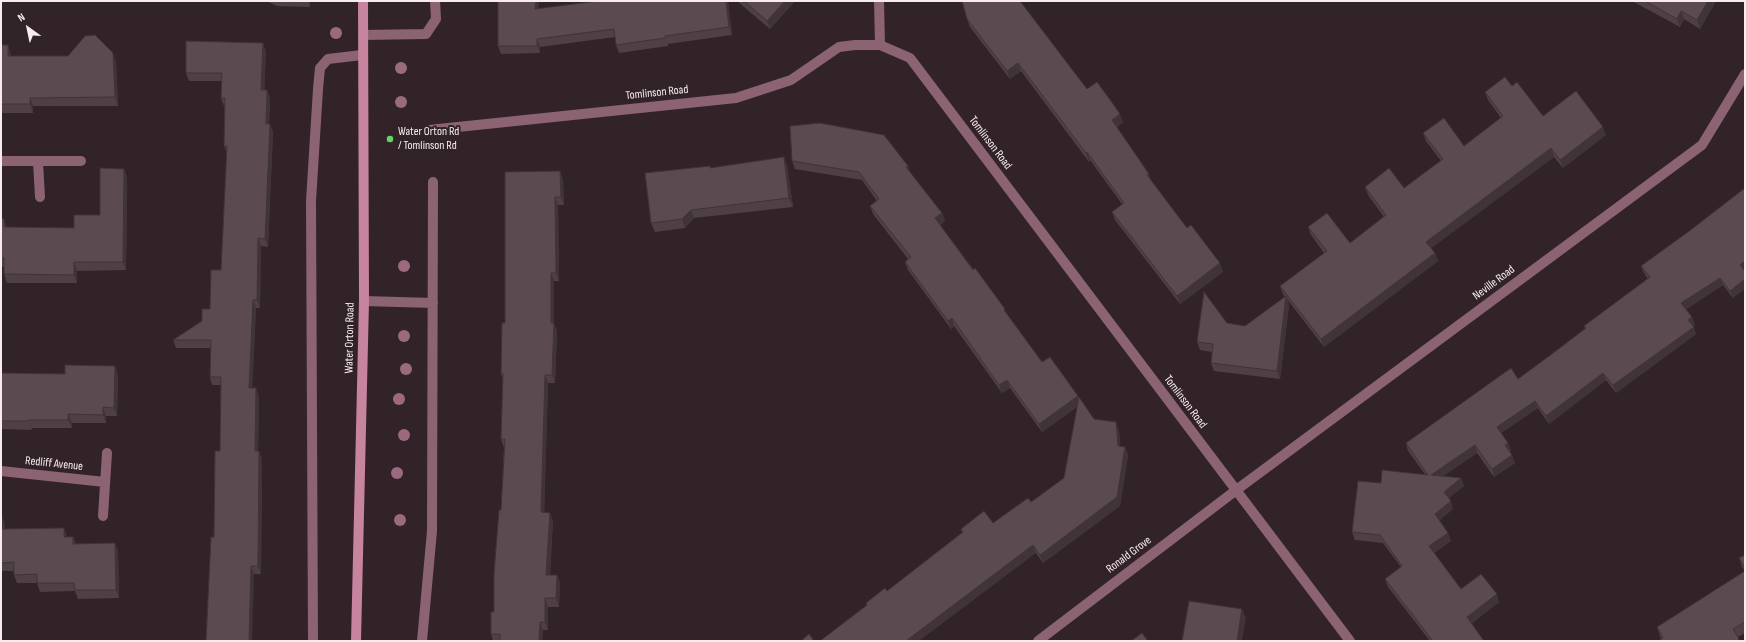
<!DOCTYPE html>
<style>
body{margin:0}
#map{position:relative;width:1746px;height:642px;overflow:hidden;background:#322329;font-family:"Sofia Sans Condensed",sans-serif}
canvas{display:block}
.frame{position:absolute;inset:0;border:2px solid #f7edf0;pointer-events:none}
.north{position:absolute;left:8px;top:8px;width:40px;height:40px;-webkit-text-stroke:3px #322329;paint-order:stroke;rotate:327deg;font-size:11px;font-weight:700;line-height:16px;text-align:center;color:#f7edf0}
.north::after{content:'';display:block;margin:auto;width:14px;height:18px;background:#f7edf0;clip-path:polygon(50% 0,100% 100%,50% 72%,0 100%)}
</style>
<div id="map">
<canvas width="1746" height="642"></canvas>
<div class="frame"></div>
<div class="north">N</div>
</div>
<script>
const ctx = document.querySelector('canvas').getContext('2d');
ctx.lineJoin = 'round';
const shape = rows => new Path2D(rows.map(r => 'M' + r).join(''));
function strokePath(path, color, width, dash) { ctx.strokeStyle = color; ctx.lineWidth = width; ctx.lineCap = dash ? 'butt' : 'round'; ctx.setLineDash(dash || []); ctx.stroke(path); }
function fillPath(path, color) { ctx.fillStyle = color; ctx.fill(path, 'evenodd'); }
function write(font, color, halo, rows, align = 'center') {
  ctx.font = font + ' "Sofia Sans Condensed",sans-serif'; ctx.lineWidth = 4; ctx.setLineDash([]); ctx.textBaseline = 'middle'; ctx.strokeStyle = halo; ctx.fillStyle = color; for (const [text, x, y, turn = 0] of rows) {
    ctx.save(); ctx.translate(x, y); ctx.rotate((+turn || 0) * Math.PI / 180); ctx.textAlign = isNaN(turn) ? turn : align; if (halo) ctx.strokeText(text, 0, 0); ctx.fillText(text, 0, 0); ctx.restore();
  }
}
strokePath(shape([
 [879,1,880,45],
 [363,35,426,34,436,19,435,1],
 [429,130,736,98,791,80,839,47,855,45,880,45,910,58,1350,641],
 [1,161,81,161],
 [38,162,40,197],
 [364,301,433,303],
 [1,471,105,482],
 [103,516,107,453],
 [313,641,311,201,318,89,320,68,328,59,362,55],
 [422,641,432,531,433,182],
 [1038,641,1235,491,1702,145,1745,74]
]), '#8c6373', 10);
strokePath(shape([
 [356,641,364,301,363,1]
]), '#c6849e', 10);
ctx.fillStyle = '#9c6a7e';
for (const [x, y] of [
 [336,33],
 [401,68],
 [401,102],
 [404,266],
 [404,336],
 [406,369],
 [399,399],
 [404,435],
 [397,473],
 [400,520]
]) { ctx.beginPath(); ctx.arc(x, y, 6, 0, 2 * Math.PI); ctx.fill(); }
fillPath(shape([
 [266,1,310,1,310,7,277,6],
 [728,1,732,35,668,44,668,46,619,53,616,45,615,37,540,47,540,53,501,54,498,46,539,9],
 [737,1,795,1,770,29],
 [1632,1,1716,1,1700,29,1684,19,1680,27],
 [967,19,1087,89,1123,122,1117,127,1152,182,1187,228,1223,272,1180,304,1115,220,1112,212,1122,204,1090,160,1089,162,1021,71,1010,79,970,27],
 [1,45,8,45,11,56,116,62,118,106,33,106,33,113,1,113],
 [266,51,264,90,267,90,270,98,269,124,270,124,273,132,268,247,261,246,260,308,256,308,252,388,259,396,258,451,262,459,261,574,254,574,214,537,220,451,221,385,212,385,210,377,211,348,176,348,173,340,202,321,210,309,221,270,227,153,224,146,225,106,224,106,221,98,222,81,189,81,186,73],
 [1512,86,1543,116,1606,135,1563,168,1554,157,1431,248,1438,261,1324,347,1287,299,1289,305,1280,379,1214,371,1211,363,1212,352,1200,350,1197,342,1227,323,1245,326,1285,297,1283,294,1280,286,1324,253,1311,235,1308,227,1350,243,1384,217,1368,195,1365,187,1404,188,1441,161,1426,141,1423,133,1464,146,1501,118,1488,100,1485,92],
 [792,161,908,166,910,173,942,213,945,221,940,225,1007,314,1042,362,1078,396,1079,398,1094,419,1119,431,1120,446,1125,447,1128,455,1120,506,1043,563,1036,553,866,605,866,603,887,591,962,533,961,529,993,523,1031,502,1064,478,1077,407,1042,432,1010,388,1002,393,954,326,951,329,908,270,905,262,908,259,873,214,870,206,877,201,862,180,795,169],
 [787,165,793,207,694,218,685,228,655,232,651,223,710,166,711,168],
 [124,169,127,177,126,270,77,271,77,283,7,283,4,274,4,267,1,267,1,219,7,227,74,228,100,215],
 [560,171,563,180,564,205,558,205,559,281,554,281,554,324,557,331,555,383,548,383,544,513,553,521,550,575,557,575,560,583,559,607,548,607,548,630,543,630,542,641,493,641,491,634,494,612,501,510,504,448,501,439,503,378,501,374,505,323],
 [1745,188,1733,298,1723,285,1686,309,1695,325,1693,326,1696,334,1616,393,1606,380,1549,424,1538,408,1501,433,1508,443,1511,451,1509,451,1515,463,1494,477,1477,453,1443,476,1461,478,1464,486,1448,498,1453,509,1439,520,1448,533,1451,541,1434,553,1461,589,1499,602,1471,624,1484,641,1430,641,1388,587,1385,579,1401,567,1383,543,1355,540,1352,532,1381,483,1425,474,1408,451,1406,443,1518,379,1585,329,1584,326,1648,279,1644,273,1641,266,1688,232],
 [1,373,118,375,117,416,106,416,106,423,72,423,72,428,32,428,31,430,1,429],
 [1,517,2,517,5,526,5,529,67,537,73,537,76,544,115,543,118,552,119,598,78,599,75,591,40,592,37,583,17,583,14,575,14,571,1,571],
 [1745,555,1745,571,1742,567,1739,558],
 [1745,571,1745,633,1738,637,1661,639,1657,627]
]), '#4e4045');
fillPath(shape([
 [308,1,310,1,310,7],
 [536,1,539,1,538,17,535,9],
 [726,1,728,1,732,35,729,27],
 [785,1,795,1,770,29,767,21],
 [1708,1,1716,1,1700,29,1697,20],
 [1681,11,1684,19,1680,27,1677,19],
 [537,39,540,47,540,53,537,46],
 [263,43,266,51,264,98,261,90],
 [8,45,11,54,11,64,8,56],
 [113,53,116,62,118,106,115,97],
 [1018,63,1021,71,1010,79,1007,71],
 [267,90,270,98,269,132,266,124],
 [30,98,33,106,33,113,30,104],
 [1120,114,1123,122,1115,128,1112,120],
 [270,124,273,132,268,247,265,239],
 [1603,127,1606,135,1563,168,1560,160],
 [1551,148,1554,157,1429,250,1426,242],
 [1087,152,1090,160,1089,162,1086,153],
 [784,157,787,165,793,207,789,198],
 [908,166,911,174,906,167],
 [124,169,127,177,126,270,123,262],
 [560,171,563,180,564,205,561,197],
 [1149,174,1152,182,1147,175],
 [555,197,558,205,559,281,556,273],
 [691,210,694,218,685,228,682,219],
 [942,213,945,221,938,226,935,218],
 [4,219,7,228,4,227],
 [258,238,261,246,260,308,257,300],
 [1435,253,1438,261,1324,347,1321,339],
 [1745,261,1745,271,1740,265],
 [74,262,77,271,77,283,74,275],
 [1220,263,1223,272,1180,304,1177,296],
 [551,273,554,281,554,324,557,331,555,383,552,375,551,323],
 [1720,278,1723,285,1684,311,1681,303],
 [1745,279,1745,289,1733,298,1730,291],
 [1286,296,1289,305,1280,379,1277,371],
 [253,300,256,308,252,396,249,388],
 [1692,317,1695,325,1691,328,1688,320],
 [952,318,954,326,951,329,948,321],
 [1694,327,1696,334,1616,393,1613,385],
 [115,366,118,375,117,416,114,408],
 [1603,373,1606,380,1549,424,1546,416],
 [545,375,548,383,544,521,541,512],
 [1007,380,1010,388,1002,393,999,385],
 [256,388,259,396,258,459,255,451],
 [1078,396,1081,404,1042,432,1039,424],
 [1535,401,1538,408,1499,434,1497,427],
 [103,407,106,416,106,423,103,415],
 [68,414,72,423,72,428,68,420],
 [1116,422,1119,431,1121,454,1118,446],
 [1508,443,1511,451,1507,453,1505,445],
 [1475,445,1477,453,1434,483,1431,475],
 [1125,447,1128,455,1120,506,1043,563,1040,555],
 [259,451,262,459,261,574,258,566],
 [1512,455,1515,463,1494,477,1492,469],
 [1461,478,1464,486,1447,500,1444,492],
 [1451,501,1453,509,1438,522,1435,514],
 [550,513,553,521,549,583,546,575],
 [2,517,5,526,5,538,2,529],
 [64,528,67,536,64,537],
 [1448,533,1451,541,1432,554,1429,546],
 [73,537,76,545,73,544],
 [115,543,118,552,119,598,116,590],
 [1033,545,1036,553,919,641,906,641],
 [251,566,254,574,252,641,249,641],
 [557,575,560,583,559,607,556,598],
 [1497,594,1499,602,1469,625,1467,617],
 [545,598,548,607,548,630,545,622],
 [1242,609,1246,618,1242,641,1237,641],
 [540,622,543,630,542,641,539,641]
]), '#403438');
const building = shape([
 [498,1,536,1,535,9,598,1,726,1,729,27,665,36,665,38,616,45,614,29,537,39,537,46,498,46,498,1],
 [744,1,785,1,767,21,744,1],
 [962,1,1020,1,1087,89,1097,82,1111,101,1120,114,1112,120,1149,174,1147,175,1187,228,1191,225,1220,263,1177,296,1112,212,1124,203,1087,152,1086,153,1018,63,1007,71,967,19,962,1],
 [1645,1,1708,1,1697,20,1681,11,1677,19,1645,1],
 [95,35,113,53,115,97,30,98,30,104,1,104,1,45,8,45,8,56,68,56,85,36,95,35],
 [186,41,263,43,261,90,267,90,266,124,270,124,265,239,258,238,257,300,253,300,249,388,256,388,255,451,259,451,258,566,251,566,249,641,206,641,211,537,214,537,215,451,220,451,221,377,210,377,211,340,173,340,202,321,202,309,210,309,211,270,221,270,227,146,224,146,225,98,221,98,222,73,186,73,186,41],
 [1505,77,1512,86,1517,82,1543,116,1576,91,1603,127,1560,160,1551,148,1426,242,1435,253,1321,339,1280,286,1327,251,1308,227,1327,213,1350,243,1386,215,1365,187,1389,168,1404,188,1443,159,1423,133,1444,118,1464,146,1503,116,1485,92,1505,77],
 [820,123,884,135,908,166,906,167,942,213,935,218,973,270,975,268,1005,309,1004,310,1042,362,1050,357,1078,396,1039,424,1007,380,999,385,952,318,948,321,905,262,911,257,870,206,879,199,859,172,792,161,790,126,820,123],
 [784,157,789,198,691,210,682,219,651,223,645,173,710,166,710,168,784,157],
 [100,168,124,169,123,262,74,262,74,275,4,274,4,258,1,258,1,219,4,219,4,227,74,228,74,215,100,215,100,168],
 [560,171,561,197,555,197,556,273,551,273,551,323,554,323,552,375,545,375,541,512,550,513,546,575,557,575,556,598,545,598,545,622,540,622,539,641,500,641,500,634,491,634,491,612,494,612,494,574,499,510,501,510,505,439,501,439,503,374,501,374,502,323,505,323,505,172,560,171],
 [1745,188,1745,261,1740,265,1745,271,1745,279,1730,291,1720,278,1681,303,1692,317,1688,320,1694,327,1613,385,1603,373,1546,416,1535,401,1497,427,1508,443,1505,445,1512,455,1492,469,1475,445,1431,475,1461,478,1444,492,1451,501,1435,514,1448,533,1429,546,1461,589,1481,574,1497,594,1467,617,1484,641,1433,641,1385,579,1402,566,1380,535,1352,532,1358,481,1381,483,1382,470,1428,475,1406,443,1511,368,1518,379,1556,351,1586,328,1584,326,1650,277,1641,266,1688,232,1745,188],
 [1204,292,1227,323,1245,326,1286,296,1277,371,1211,363,1213,344,1197,342,1204,292],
 [65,365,115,366,114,408,103,407,103,415,68,414,68,420,28,420,28,421,1,421,1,373,65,374,65,365],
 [1079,397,1094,419,1116,422,1118,446,1125,447,1117,497,1040,555,1033,545,906,641,820,641,867,605,866,603,885,588,887,591,963,532,961,529,984,511,993,523,1028,498,1031,502,1064,478,1079,397],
 [1,517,2,517,2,529,64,528,64,537,73,537,73,544,115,543,116,590,75,590,74,583,37,583,37,574,14,575,14,562,1,563,1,517],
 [1745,555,1745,568,1739,558,1745,555],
 [1745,571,1745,622,1733,629,1739,639,1737,641,1658,641,1663,638,1657,627,1745,571],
 [1189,601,1242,609,1237,641,1182,641,1189,601],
 [1142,633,1148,641,1131,641,1142,633],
 [809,634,814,641,801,641,809,634]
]);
fillPath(building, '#5b4a50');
strokePath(building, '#403438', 1);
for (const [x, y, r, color] of [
 [390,139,4,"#65d467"]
]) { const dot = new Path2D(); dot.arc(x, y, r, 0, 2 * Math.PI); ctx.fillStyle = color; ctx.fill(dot); strokePath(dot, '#322329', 1.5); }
write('12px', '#f7edf0', '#322329', [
 ["Tomlinson Road",657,93,-6],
 ["Tomlinson Road",990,143,53],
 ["Neville Road",1494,283,-37],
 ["Water Orton Road",350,338,-89],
 ["Tomlinson Road",1185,402,53],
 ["Redliff Avenue",54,464,6],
 ["Ronald Grove",1129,555,-37]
]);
write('12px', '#f7edf0', '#322329', [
 ["Water Orton Rd",398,132],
 ["/ Tomlinson Rd",398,146]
], 'left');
</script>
